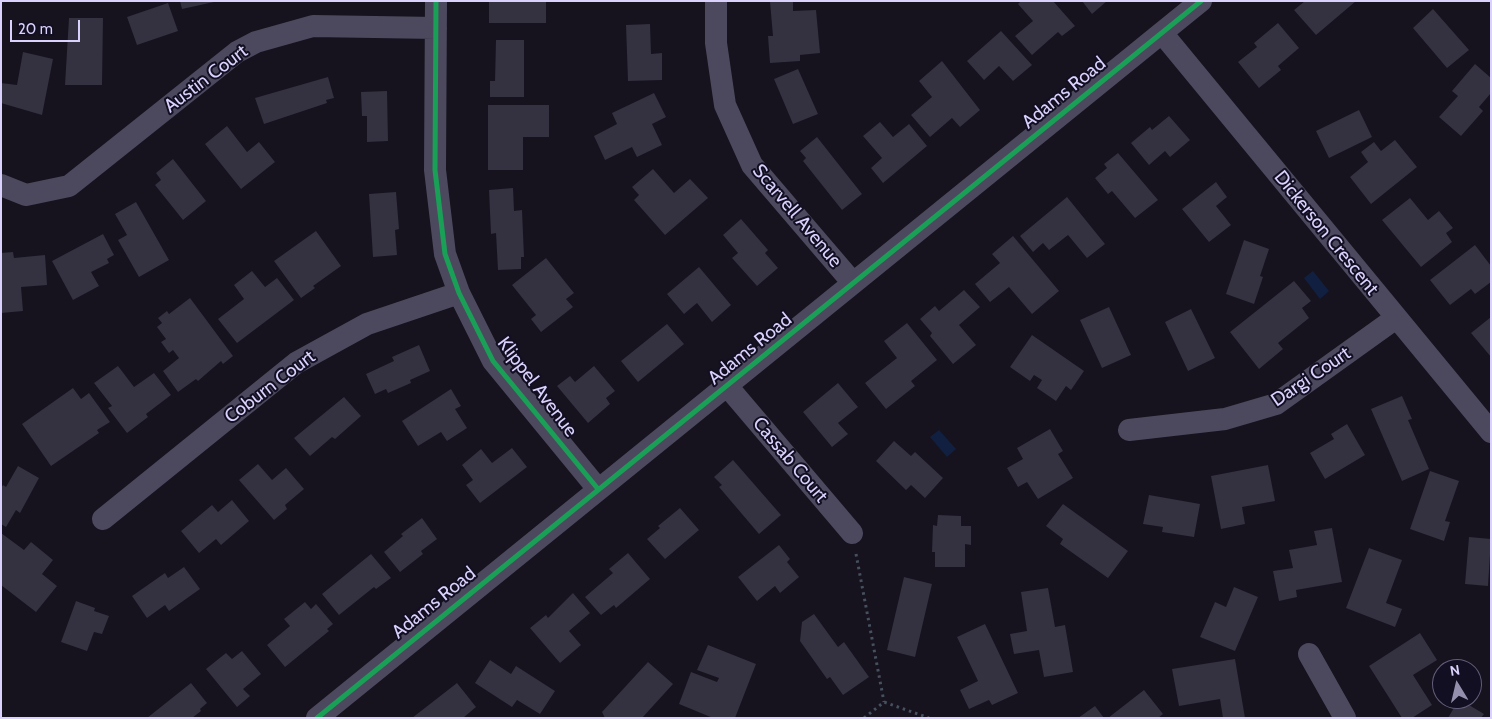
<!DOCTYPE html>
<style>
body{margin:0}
#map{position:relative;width:1492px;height:719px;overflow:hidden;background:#16131e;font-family:Cabin,sans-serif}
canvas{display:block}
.frame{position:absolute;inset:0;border:2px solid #dad2fc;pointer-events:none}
.north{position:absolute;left:1432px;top:659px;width:50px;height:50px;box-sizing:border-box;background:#130f22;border:1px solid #635d79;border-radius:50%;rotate:351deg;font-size:14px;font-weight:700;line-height:20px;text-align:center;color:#dad2fc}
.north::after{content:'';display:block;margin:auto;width:18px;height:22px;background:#958fae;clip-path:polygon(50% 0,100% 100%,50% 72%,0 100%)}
.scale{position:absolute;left:10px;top:20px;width:70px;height:22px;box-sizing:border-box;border:2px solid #dad2fc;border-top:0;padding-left:6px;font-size:15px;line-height:18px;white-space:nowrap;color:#dad2fc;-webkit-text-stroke:4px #130f22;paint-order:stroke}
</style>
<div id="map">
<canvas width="1492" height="719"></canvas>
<div class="frame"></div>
<div class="north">N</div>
<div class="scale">20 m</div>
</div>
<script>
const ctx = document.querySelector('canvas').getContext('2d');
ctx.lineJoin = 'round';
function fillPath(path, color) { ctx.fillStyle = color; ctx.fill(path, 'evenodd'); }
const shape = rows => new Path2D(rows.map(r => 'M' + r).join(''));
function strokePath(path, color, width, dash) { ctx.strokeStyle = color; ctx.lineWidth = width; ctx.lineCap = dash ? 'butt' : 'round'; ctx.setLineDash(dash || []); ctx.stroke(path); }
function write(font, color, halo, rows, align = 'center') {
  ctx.font = font + ' Cabin,sans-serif'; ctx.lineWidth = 4; ctx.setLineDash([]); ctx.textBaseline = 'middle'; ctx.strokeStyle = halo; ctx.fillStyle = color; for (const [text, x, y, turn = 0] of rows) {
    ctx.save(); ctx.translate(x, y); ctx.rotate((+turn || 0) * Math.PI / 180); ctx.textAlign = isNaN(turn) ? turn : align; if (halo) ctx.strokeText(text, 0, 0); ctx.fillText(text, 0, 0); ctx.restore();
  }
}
fillPath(shape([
 [1313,271,1329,291,1320,299,1304,278],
 [939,430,956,449,947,457,930,437]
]), '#112041');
fillPath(shape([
 [180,1,213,1,214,2,182,9],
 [489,1,546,1,546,23,489,23],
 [793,1,793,11,816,10,820,53,800,55,800,61,770,63,768,36,773,36,770,2],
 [1021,1,1053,1,1075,26,1062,36,1058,32,1032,55,1015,36,1033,21,1018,4],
 [1082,1,1107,1,1092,14],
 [1305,1,1356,1,1316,35,1294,10],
 [168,3,178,31,137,45,127,17],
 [1433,9,1469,50,1447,68,1413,28],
 [69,18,103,18,102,85,65,85],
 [1278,23,1299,48,1278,66,1281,70,1259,88,1238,62,1257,47,1254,43],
 [650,24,651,54,662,53,662,80,628,81,626,25],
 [1001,31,1032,65,1013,81,999,66,984,80,967,61],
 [496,40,524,40,524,97,490,97,490,81,495,81],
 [23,52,53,59,42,115,1,103,1,83,17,85],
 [942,61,980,110,960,127,952,118,930,137,911,115,932,97,919,81],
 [1475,64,1491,78,1491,93,1479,107,1483,111,1461,136,1439,117,1458,96,1452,91],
 [798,69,818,114,793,124,774,79],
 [328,77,334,98,326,100,327,103,264,124,255,98],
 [387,91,388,141,367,142,367,116,362,116,361,92],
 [654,93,666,117,652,124,662,145,637,157,632,147,605,160,594,136,617,124,612,113],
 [488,105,549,105,549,137,523,137,523,170,488,170],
 [1359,110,1372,137,1329,158,1316,131],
 [1169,116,1190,140,1170,157,1165,151,1149,165,1131,143,1150,127,1152,130],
 [880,122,893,137,909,124,927,146,883,183,871,168,882,158,863,136],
 [227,126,247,152,259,142,275,162,241,189,205,144],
 [817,137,862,194,842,210,803,161,806,158,800,151],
 [1395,140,1417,167,1371,204,1350,177,1368,162,1361,152,1374,142,1381,151],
 [1118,153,1158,200,1135,218,1112,191,1108,194,1095,178,1107,168,1104,164],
 [173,159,206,201,183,220,155,185,161,180,156,173],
 [653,169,674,193,690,179,708,198,665,235,634,200,639,195,632,187],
 [1216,182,1227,197,1216,206,1231,225,1209,242,1182,209],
 [513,188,514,211,522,210,524,257,521,257,521,269,498,270,496,233,491,234,489,190],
 [396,192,399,229,395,230,397,255,373,257,369,194],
 [1067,197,1105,244,1087,258,1068,235,1049,250,1043,243,1033,252,1020,236],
 [1410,198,1428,220,1439,211,1453,228,1446,233,1452,242,1421,267,1382,220],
 [136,202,169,260,139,277,118,240,127,235,115,214],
 [741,219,768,250,765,253,778,268,757,286,732,258,738,253,723,235],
 [316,231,341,266,313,286,315,288,301,298,274,261],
 [103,234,114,255,107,259,109,263,91,272,99,286,73,300,52,261],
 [1013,236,1059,291,1032,314,1009,287,990,302,975,284,1000,263,992,254],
 [1244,240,1269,249,1260,276,1263,277,1254,304,1226,294],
 [1475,245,1491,266,1491,282,1475,294,1471,289,1450,305,1430,280],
 [13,252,14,258,45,255,47,285,21,287,23,311,1,313,1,253],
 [546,258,574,293,566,299,573,307,541,332,531,319,536,315,512,285],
 [699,267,731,305,712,322,697,303,684,314,667,294],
 [252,271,265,287,277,278,294,300,237,343,218,319,244,299,234,285],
 [1294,281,1311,301,1302,308,1309,318,1278,343,1283,349,1259,369,1230,332],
 [964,290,980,307,959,325,976,345,953,364,930,336,932,333,920,319,935,306,939,311],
 [190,298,233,356,223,364,221,361,198,381,196,379,178,392,163,371,179,358,173,350,169,353,161,342,166,339,157,327,162,323,158,318,167,311,169,314],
 [1109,307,1131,355,1102,368,1080,320],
 [1191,309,1215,358,1188,371,1165,322],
 [1491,317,1491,357,1471,333],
 [907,323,937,360,911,381,915,386,886,409,865,383,897,358,884,341],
 [667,324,684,344,638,382,621,361],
 [1032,335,1084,371,1071,390,1066,386,1056,401,1037,388,1042,380,1034,375,1030,381,1010,367],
 [419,345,430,371,410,380,411,383,388,393,386,389,375,394,366,374,394,361,392,357],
 [118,366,134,387,154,373,171,395,146,414,148,417,127,433,108,408,112,406,94,383],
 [594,366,615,391,606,398,610,404,588,423,557,386,570,376,575,382],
 [838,383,858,407,838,423,848,434,832,447,803,412],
 [73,388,81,399,89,393,110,422,97,430,99,433,51,466,22,424],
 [451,389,461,406,455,409,467,428,447,441,441,432,418,446,402,421],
 [1402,396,1412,419,1408,420,1429,469,1402,481,1371,409],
 [344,397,361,416,335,439,332,437,310,456,294,438],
 [1347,424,1365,455,1325,479,1310,453,1334,439,1331,434],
 [1050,429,1063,451,1058,454,1073,478,1038,499,1027,482,1018,487,1007,468,1023,459,1017,448],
 [894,441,911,456,915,452,943,478,925,498,911,485,906,490,876,461],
 [512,448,527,467,480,503,466,485,473,480,462,465,481,449,492,463],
 [733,460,781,515,759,534,719,487,722,485,714,477],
 [258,464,272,480,286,468,304,489,285,505,287,509,274,520,239,480],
 [1268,465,1275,501,1242,507,1245,524,1221,529,1211,476],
 [18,466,39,478,20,513,16,510,6,527,1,524,1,488,3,485,6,487],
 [1430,471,1459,481,1445,521,1450,522,1444,541,1410,529],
 [1149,495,1200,504,1194,537,1162,532,1163,527,1143,524],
 [232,500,249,521,221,545,216,539,199,553,181,531,212,505,218,512],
 [1063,504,1128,551,1108,578,1060,544,1063,539,1046,526],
 [680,508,699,530,665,559,647,539,660,528,658,526],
 [938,515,961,516,961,526,971,526,971,545,965,544,965,567,935,567,935,552,932,552,933,525,937,526],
 [422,518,437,539,421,551,423,554,400,572,384,552,403,536,401,534],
 [1332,528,1342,582,1296,590,1297,597,1279,601,1273,571,1293,568,1289,550,1317,545,1314,531],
 [1,533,24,550,31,542,53,560,42,574,57,586,36,612,1,585],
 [1469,537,1491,539,1488,586,1465,584],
 [779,545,790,559,787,562,799,577,780,593,775,586,757,601,738,577],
 [1369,548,1402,560,1386,603,1402,609,1395,627,1346,608],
 [628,553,650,579,616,608,614,605,601,615,585,597,613,573,609,569],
 [371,554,391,578,376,589,374,587,339,615,322,594],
 [184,567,200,589,169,611,165,605,147,618,132,596,165,573,168,578],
 [904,577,932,584,915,657,887,650],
 [1234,587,1258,597,1235,651,1200,637,1215,602,1226,607],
 [1048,588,1055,627,1065,625,1073,672,1044,677,1039,650,1014,654,1010,634,1027,631,1021,592],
 [573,593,590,613,569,631,581,645,560,663,530,628,546,615,548,618],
 [76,601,95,608,94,611,109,616,102,634,94,632,87,651,61,642],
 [305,602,311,609,316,604,333,624,327,629,329,631,285,667,267,645,290,626,284,619],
 [814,614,838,647,844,642,869,677,843,695,830,677,827,679,800,641,802,622],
 [985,624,1018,693,992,705,989,700,969,709,960,690,978,681,957,637],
 [1420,633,1437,660,1413,675,1432,705,1412,718,1402,718,1369,666],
 [708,645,756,664,735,718,713,718,679,704,691,672,717,682,719,678,697,670],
 [242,651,261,674,243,689,250,696,237,707,206,669,226,653,232,659],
 [1235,659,1245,718,1223,718,1220,699,1179,706,1172,669],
 [490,660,511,674,516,666,555,691,540,714,517,700,512,707,475,683],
 [648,662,673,684,642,718,605,718,602,712],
 [191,683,207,703,200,709,201,711,192,718,147,718],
 [457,683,476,707,463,718,412,718],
 [1144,690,1163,714,1158,718,1108,718],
 [1459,699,1484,714,1481,718,1448,718],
 [1095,706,1104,718,1078,718]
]), '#343140');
strokePath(shape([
 [856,554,884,702],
 [864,718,884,702,929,718]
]), '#46505e', 3, [2.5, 4]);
strokePath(shape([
 [436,1,435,170,445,254,459,293,493,361,598,489],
 [716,1,716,43,725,105,752,165,853,283],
 [1162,33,1491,432],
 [1,185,26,195,69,186,237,52,256,42,313,26,436,28],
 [728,387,852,533],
 [1129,430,1225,419,1276,404,1396,318],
 [103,519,296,363,367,324,459,293],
 [1309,654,1345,718],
 [317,718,1201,1]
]), '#4c495e', 22);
strokePath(shape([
 [436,1,435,170,445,254,459,293,493,361,598,489],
 [317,718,1201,1]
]), '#1a9f57', 5);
write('19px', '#dad2fc', '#130f22', [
 ["Austin Court",206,79,-37],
 ["Adams Road",1064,93,-39],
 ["Scarvell Avenue",797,216,50],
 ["Dickerson Crescent",1326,233,51],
 ["Adams Road",750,349,-39],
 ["Dargi Court",1311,377,-34],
 ["Coburn Court",270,387,-37],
 ["Klippel Avenue",537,387,53],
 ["Cassab Court",790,460,50],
 ["Adams Road",434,603,-39]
]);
</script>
